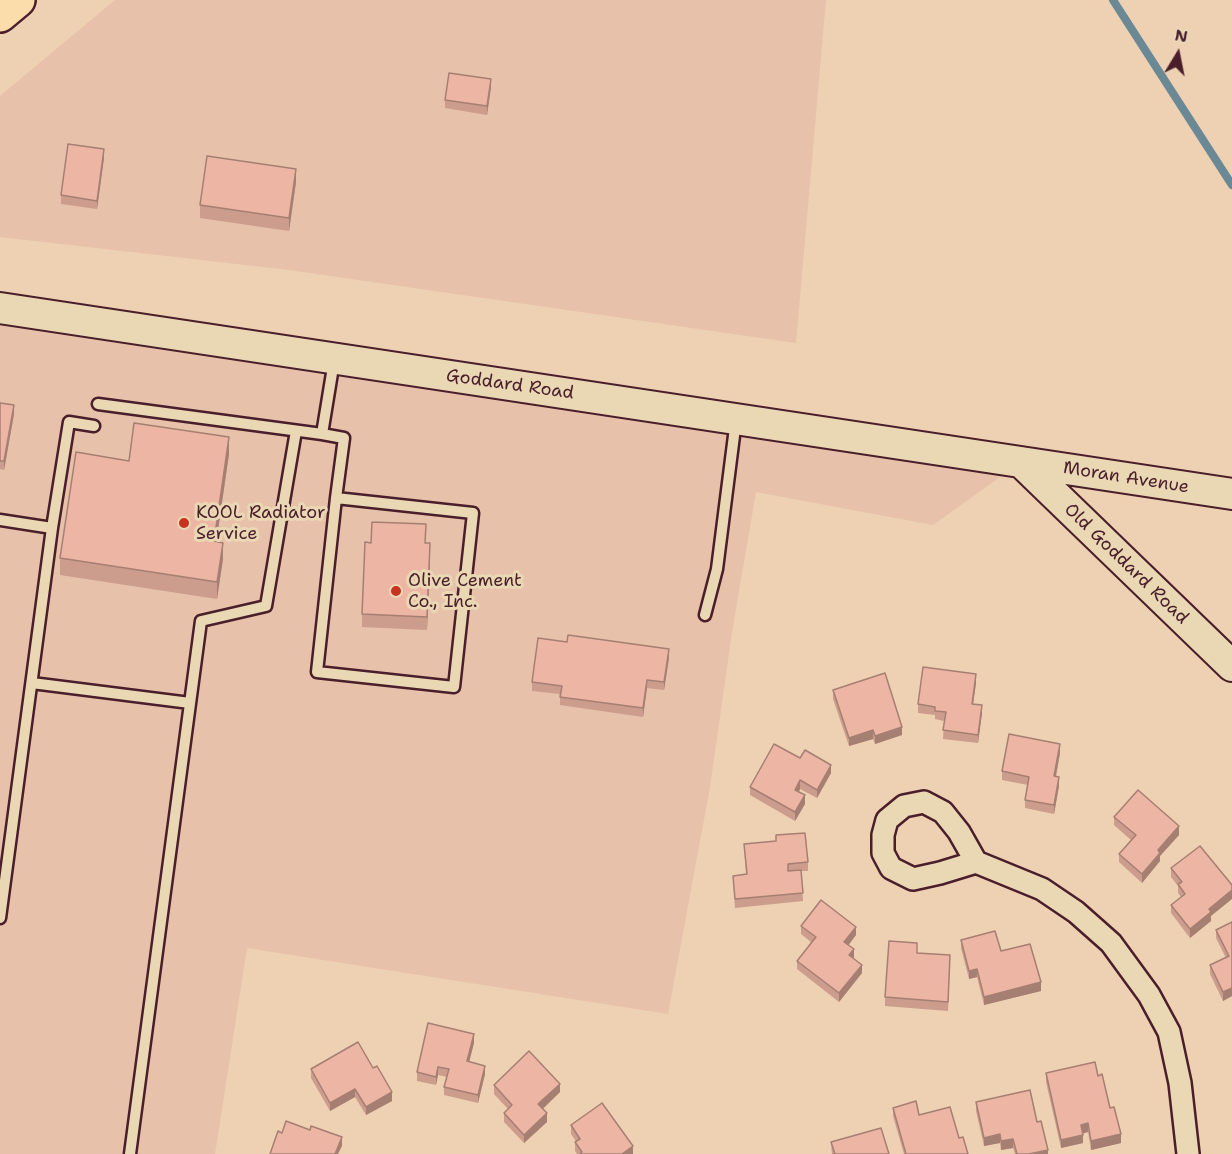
<!DOCTYPE html>
<style>
body{margin:0}
#map{position:relative;width:1232px;height:1154px;overflow:hidden;background:#eed0b2;font-family:"Shantell Sans",sans-serif}
canvas{display:block}
.north{position:absolute;left:1148px;top:24px;width:60px;height:60px;-webkit-text-stroke:4px #ead8b5;paint-order:stroke;rotate:10deg;font-size:16px;font-weight:700;line-height:24px;text-align:center;color:#4a1f2b}
.north::after{content:'';display:block;margin:auto;width:21px;height:27px;background:#4a1f2b;clip-path:polygon(50% 0,100% 100%,50% 72%,0 100%)}
</style>
<div id="map">
<canvas width="1232" height="1154"></canvas>
<div class="north">N</div>
</div>
<script>
const ctx = document.querySelector('canvas').getContext('2d');
ctx.lineJoin = 'round';
function fillPath(path, color) { ctx.fillStyle = color; ctx.fill(path, 'evenodd'); }
const shape = rows => new Path2D(rows.map(r => 'M' + r).join(''));
function strokePath(path, color, width, dash) { ctx.strokeStyle = color; ctx.lineWidth = width; ctx.lineCap = dash ? 'butt' : 'round'; ctx.setLineDash(dash || []); ctx.stroke(path); }
function write(font, color, halo, rows, align = 'center') {
  ctx.font = font + ' "Shantell Sans",sans-serif'; ctx.lineWidth = 6; ctx.setLineDash([]); ctx.textBaseline = 'middle'; ctx.strokeStyle = halo; ctx.fillStyle = color; for (const [text, x, y, turn = 0] of rows) {
    ctx.save(); ctx.translate(x, y); ctx.rotate((+turn || 0) * Math.PI / 180); ctx.textAlign = isNaN(turn) ? turn : align; if (halo) ctx.strokeText(text, 0, 0); ctx.fillText(text, 0, 0); ctx.restore();
  }
}
fillPath(shape([
 [115,0,826,0,796,343,289,270,0,237,0,96],
 [0,306,1021,462,933,525,756,492,732,632,710,787,668,1014,247,948,215,1154,0,1154]
]), '#e7c1a9');
strokePath(shape([
 [1113,0,1232,185]
]), '#6a8995', 8);
const lane = shape([
 [98,404,322,434,334,361],
 [322,434,344,438,336,498,317,672,454,687,473,513,336,498],
 [0,520,52,528,69,422,94,426],
 [705,615,717,569,736,420],
 [32,683,190,703],
 [0,918,52,528],
 [130,1154,201,621,266,606,296,431]
]);
const street = shape([
 [976,862,959,832,943,812,924,802,904,806,887,820,883,835,883,853,891,868,913,879,940,873,976,862,1042,889,1076,912,1111,943,1149,995,1169,1032,1180,1083,1188,1154]
]);
const secondary = shape([
 [0,308,1232,494],
 [1021,462,1232,666]
]);
const highway = shape([
 [0,15,18,0]
]);
strokePath(lane, '#4a1f2b', 15);
strokePath(street, '#4a1f2b', 26);
strokePath(secondary, '#4a1f2b', 34);
strokePath(highway, '#4a1f2b', 38);
strokePath(lane, '#ead8b5', 10);
strokePath(street, '#ead8b5', 21);
strokePath(secondary, '#ead8b5', 30);
strokePath(highway, '#fbddab', 33);
fillPath(shape([
 [491,87,487,115,445,108,445,100],
 [104,158,97,209,61,204,61,195],
 [296,182,289,231,200,218,200,205],
 [0,403,14,414,4,470,0,469],
 [229,454,216,542,223,559,217,599,60,575,60,558,129,461],
 [371,543,425,543,430,556,427,630,362,627,362,614],
 [669,658,664,690,647,688,643,717,560,705,560,694,532,691,532,682],
 [976,683,973,704,982,713,978,743,943,739,944,721,935,719,935,715,918,713,918,704],
 [833,690,902,735,875,744,873,739,849,746,833,699],
 [1060,753,1056,777,1059,786,1054,814,1025,808,1025,800,1028,785,1002,780,1002,771],
 [800,758,831,773,817,798,800,789,799,792,805,804,795,821,750,795,750,787],
 [1114,817,1179,835,1160,856,1160,861,1142,883,1119,862,1119,854,1131,840,1114,825],
 [744,844,808,862,808,871,801,871,803,901,735,908,733,876,746,874],
 [1171,868,1211,916,1211,921,1190,938,1171,913,1171,905,1181,897,1178,893,1178,886,1171,877],
 [1232,922,1232,996,1223,1001,1210,974,1210,965,1226,958,1216,938,1216,930],
 [801,926,856,935,849,945,854,957,853,958,862,973,839,1002,797,969,797,961,811,942,801,934],
 [961,940,1001,951,1041,991,984,1005,977,977,969,979,961,948],
 [950,964,948,1011,885,1006,885,997],
 [474,1043,469,1062,485,1074,478,1103,444,1095,444,1087,447,1077,438,1075,436,1085,417,1081,417,1072],
 [311,1069,392,1101,366,1115,355,1097,330,1111,311,1078],
 [1046,1073,1098,1076,1121,1143,1091,1150,1088,1132,1083,1133,1083,1143,1061,1148,1046,1082],
 [494,1085,560,1092,543,1109,547,1122,524,1143,504,1122,504,1113,508,1109,494,1094],
 [976,1102,1037,1122,1048,1154,1015,1154,1013,1148,1001,1150,1000,1143,984,1146,976,1111],
 [893,1108,919,1115,959,1138,968,1154,904,1154,893,1116],
 [571,1125,633,1154,577,1154,575,1151,575,1142,576,1141,571,1134],
 [831,1142,889,1154,832,1154]
]), '#cc9c8d');
fillPath(shape([
 [491,79,491,87,487,115,487,106],
 [104,149,104,158,97,209,97,201],
 [296,169,296,182,289,231,289,218],
 [14,405,14,414,4,470,4,461],
 [229,437,229,454,214,558,214,541],
 [223,543,223,559,217,599,217,582],
 [430,543,430,556,427,630,427,617],
 [669,649,669,658,664,690,664,682],
 [976,674,976,683,972,712,972,704],
 [647,680,647,688,643,717,643,708],
 [982,705,982,713,978,743,978,735],
 [902,727,902,735,875,744,875,736],
 [873,730,873,739,849,746,849,738],
 [1060,744,1060,753,1054,785,1054,776],
 [831,765,831,773,817,798,817,790],
 [1059,777,1059,786,1054,814,1054,805],
 [800,780,800,789,795,798,795,790],
 [805,795,805,804,795,821,795,812],
 [1179,826,1179,835,1160,856,1160,861,1142,883,1142,874,1158,850],
 [1232,890,1232,899,1211,916,1211,921,1190,938,1190,929,1209,909],
 [856,927,856,935,844,950,844,942],
 [854,949,854,957,849,963,849,955],
 [862,965,862,973,839,1002,839,993],
 [977,969,977,977,969,979,969,971],
 [1041,982,1041,991,984,1005,984,997],
 [1232,988,1232,996,1223,1001,1223,992],
 [474,1034,474,1043,467,1070,467,1061],
 [485,1066,485,1074,478,1103,478,1095],
 [438,1067,438,1075,436,1085,436,1077],
 [560,1084,560,1092,538,1113,538,1104],
 [355,1089,355,1097,330,1111,330,1103],
 [392,1092,392,1101,366,1115,366,1107],
 [547,1113,547,1122,524,1143,524,1135],
 [1088,1123,1088,1132,1081,1134,1081,1125],
 [1000,1134,1000,1143,984,1146,984,1138],
 [1121,1134,1121,1143,1091,1150,1091,1141],
 [1083,1135,1083,1143,1061,1148,1061,1140],
 [342,1137,342,1146,338,1154,335,1154],
 [1013,1139,1013,1148,1001,1150,1001,1141],
 [633,1146,633,1154,622,1154],
 [1048,1150,1048,1154,1029,1154]
]), '#a67f73');
const building = shape([
 [449,73,491,79,487,106,445,100,449,73],
 [68,144,104,149,97,201,61,195,68,144],
 [207,156,296,169,289,218,200,205,207,156],
 [0,403,14,405,4,461,0,461,0,403],
 [134,423,229,437,214,541,223,543,217,582,60,558,76,452,129,461,134,423],
 [372,522,426,524,425,543,430,543,427,617,362,614,365,542,371,543,372,522],
 [568,635,669,649,664,682,647,680,643,708,560,697,562,686,532,682,538,638,567,642,568,635],
 [923,667,976,674,972,704,982,705,978,735,943,730,946,712,935,711,935,707,918,704,923,667],
 [885,673,902,727,875,736,873,730,849,738,833,690,885,673],
 [1009,734,1060,744,1054,776,1059,777,1054,805,1025,800,1029,777,1002,771,1009,734],
 [774,744,800,758,805,750,831,765,817,790,800,780,795,790,805,795,795,812,750,787,774,744],
 [1138,790,1179,826,1158,850,1160,853,1142,874,1119,854,1136,835,1114,817,1138,790],
 [805,833,808,862,788,864,788,871,801,870,803,893,735,899,733,876,747,874,744,844,776,841,776,835,805,833],
 [1200,846,1232,885,1232,890,1209,909,1211,912,1190,929,1171,905,1185,894,1178,884,1182,882,1171,868,1200,846],
 [821,900,856,927,844,942,854,949,849,955,862,965,839,993,797,961,816,937,801,926,821,900],
 [1232,922,1232,988,1223,992,1210,965,1229,956,1216,930,1232,922],
 [995,931,1001,951,1030,944,1041,982,984,997,977,969,969,971,961,940,995,931],
 [889,941,917,943,917,953,950,955,948,1002,885,997,889,941],
 [428,1023,474,1034,467,1061,485,1066,478,1095,444,1087,449,1069,438,1067,436,1077,417,1072,428,1023],
 [358,1042,373,1068,377,1066,392,1092,366,1107,355,1089,330,1103,311,1069,358,1042],
 [529,1051,560,1084,538,1104,547,1113,524,1135,504,1113,512,1105,494,1085,529,1051],
 [1095,1062,1098,1076,1102,1074,1110,1108,1114,1107,1121,1134,1091,1141,1088,1123,1081,1125,1083,1135,1061,1140,1046,1073,1095,1062],
 [1030,1090,1037,1122,1041,1121,1048,1150,1029,1154,1017,1154,1013,1139,1001,1141,1000,1134,984,1138,976,1102,1030,1090],
 [916,1101,919,1115,950,1107,959,1138,963,1137,968,1154,906,1154,893,1108,916,1101],
 [602,1103,633,1146,622,1154,580,1154,582,1152,575,1142,580,1139,571,1125,602,1103],
 [286,1121,310,1130,311,1126,342,1137,335,1154,270,1154,278,1131,282,1133,286,1121],
 [881,1128,889,1154,835,1154,831,1142,881,1128]
]);
fillPath(building, '#edb5a4');
strokePath(building, '#a67f73', 1.5);
for (const [x, y, r, color] of [
 [184,523,6,"#c8321e"],
 [396,591,6,"#c8321e"]
]) { const dot = new Path2D(); dot.arc(x, y, r, 0, 2 * Math.PI); ctx.fillStyle = color; ctx.fill(dot); strokePath(dot, '#ead8b5', 2); }
write('18px', '#4a1f2b', '#ead8b5', [
 ["Goddard Road",510,385,8],
 ["Moran Avenue",1126,478,9],
 ["Old Goddard Road",1126,564,44]
]);
write('18px', '#4a1f2b', '#ead8b5', [
 ["KOOL Radiator",196,513],
 ["Service",196,534],
 ["Olive Cement",408,581],
 ["Co., Inc.",408,602]
], 'left');
</script>
